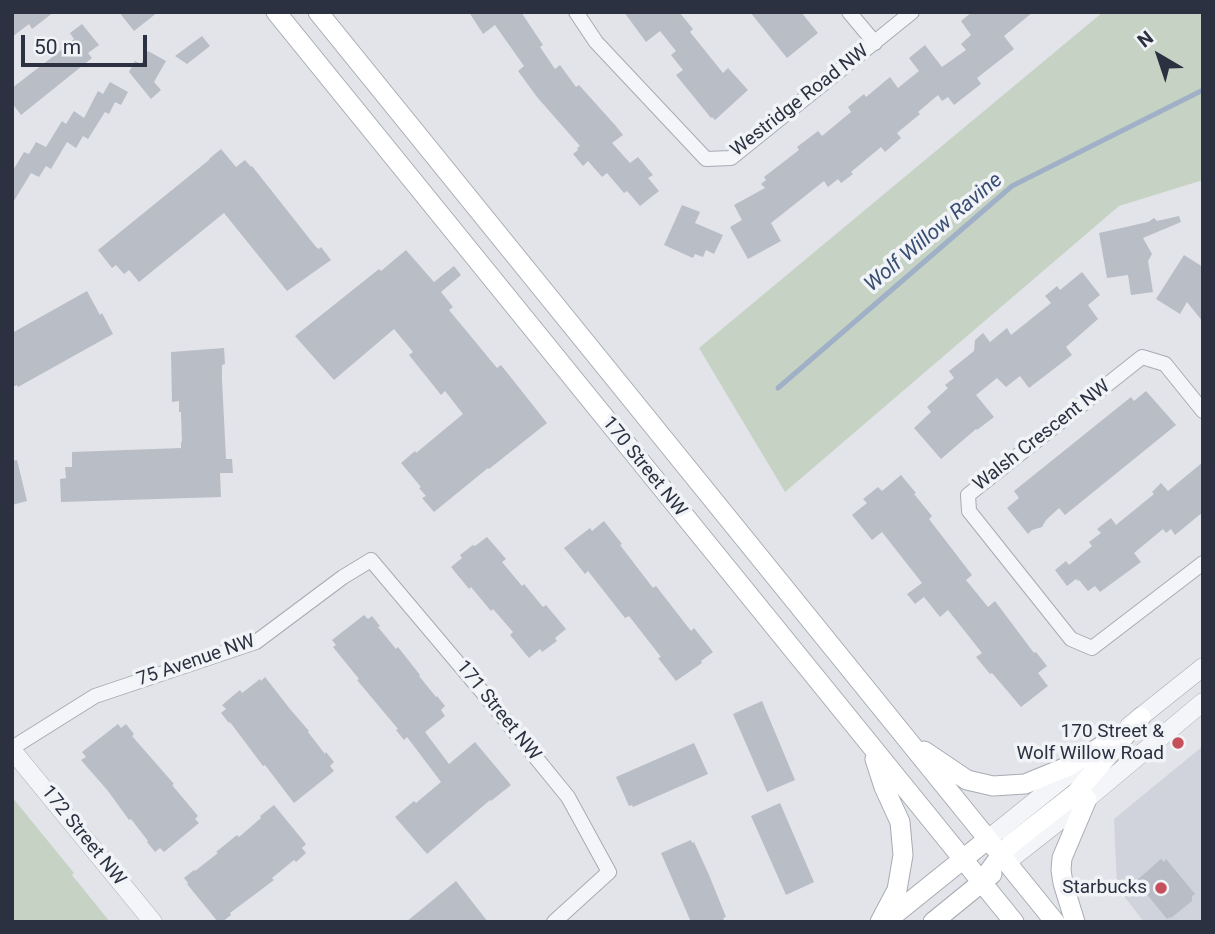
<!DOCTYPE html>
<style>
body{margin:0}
#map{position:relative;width:1215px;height:934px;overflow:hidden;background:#e2e4e9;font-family:Roboto,sans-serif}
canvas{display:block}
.frame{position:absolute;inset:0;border:14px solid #2b3140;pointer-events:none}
.north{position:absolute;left:1124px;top:21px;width:70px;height:70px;-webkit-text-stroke:5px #f1f3f7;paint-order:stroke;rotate:321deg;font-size:19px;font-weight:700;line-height:28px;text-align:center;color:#2b3140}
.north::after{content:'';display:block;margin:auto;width:24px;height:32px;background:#2b3140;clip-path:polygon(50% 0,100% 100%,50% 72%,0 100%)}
.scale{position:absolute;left:21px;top:35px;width:126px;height:32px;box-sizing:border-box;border:4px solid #2b3140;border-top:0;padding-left:9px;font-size:21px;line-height:24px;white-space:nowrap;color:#2b3140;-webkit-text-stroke:5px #f1f3f7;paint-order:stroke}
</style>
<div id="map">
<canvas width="1215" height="934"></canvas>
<div class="frame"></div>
<div class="north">N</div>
<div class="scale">50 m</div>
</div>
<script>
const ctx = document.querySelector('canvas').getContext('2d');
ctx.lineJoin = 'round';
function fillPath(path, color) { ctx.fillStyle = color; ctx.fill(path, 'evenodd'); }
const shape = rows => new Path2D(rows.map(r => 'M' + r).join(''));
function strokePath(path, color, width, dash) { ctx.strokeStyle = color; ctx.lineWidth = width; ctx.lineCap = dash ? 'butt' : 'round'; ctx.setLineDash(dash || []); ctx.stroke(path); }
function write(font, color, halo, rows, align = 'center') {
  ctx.font = font + ' Roboto,sans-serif'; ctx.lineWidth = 7; ctx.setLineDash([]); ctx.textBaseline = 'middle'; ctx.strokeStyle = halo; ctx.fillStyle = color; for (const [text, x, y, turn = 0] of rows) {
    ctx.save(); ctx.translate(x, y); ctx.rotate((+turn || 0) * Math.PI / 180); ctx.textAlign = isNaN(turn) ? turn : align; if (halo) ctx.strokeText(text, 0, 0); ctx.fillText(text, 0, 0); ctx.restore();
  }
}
fillPath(shape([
 [1203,746,1203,922,1144,922,1117,887,1114,819]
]), '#d0d3db');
fillPath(shape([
 [1103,12,1203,12,1203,180,1119,206,785,492,699,348],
 [12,797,74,873,72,875,110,922,12,922]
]), '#c6d3c4');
strokePath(shape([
 [778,388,1012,186,1203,90]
]), '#a0b0c7', 5);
fillPath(shape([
 [12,12,54,12,32,29,29,24,12,37],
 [119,12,158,12,134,31],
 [469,12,521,12,543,45,540,47,555,69,560,65,576,87,579,85,615,125,623,135,612,143,630,163,638,157,653,175,648,178,659,191,640,206,627,191,624,193,607,173,602,177,588,161,583,166,573,154,578,150,577,148,580,146,537,97,518,71,524,66,495,25,483,34],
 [624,12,679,12,693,29,690,32,723,73,728,68,748,90,715,120,712,117,711,118,676,75,683,70,671,55,676,51,660,31,646,42],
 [750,12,801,12,818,33,787,58],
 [972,12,1033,12,1004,36,1014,49,977,78,981,84,954,105,948,97,942,101,938,95,918,112,920,114,897,133,901,138,885,152,881,147,851,172,853,174,841,183,838,179,828,187,824,181,771,223,781,241,748,259,730,227,742,220,734,205,765,188,761,184,766,180,764,177,799,150,797,147,818,131,822,136,851,112,848,107,864,94,866,97,890,77,898,88,919,71,909,58,925,45,942,67,966,50,961,44,971,35,961,21],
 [82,24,99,45,88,53,92,58,21,115,12,103,12,88,64,48,74,39,70,33],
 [202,36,210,46,187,64,175,56],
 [148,51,166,61,154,82,161,90,151,99,129,72,135,61,141,64],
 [110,82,128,92,121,105,115,102,109,114,105,112,88,139,83,136,76,148,67,142,51,169,46,166,39,177,31,173,12,204,12,172,24,152,29,154,36,142,46,147,62,121,66,124,74,111,84,118,98,91,103,94],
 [221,149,236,167,245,160,251,167,252,166,316,247,319,249,321,247,331,260,287,291,224,213,139,282,129,270,124,274,116,265,112,268,98,250,209,160,209,159],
 [682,205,700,212,695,223,723,235,714,254,706,250,703,257,695,254,693,258,664,245],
 [1179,216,1181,222,1143,238,1152,254,1148,261,1153,292,1131,295,1128,275,1107,278,1099,233,1148,222,1154,218,1157,221],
 [406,250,434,282,454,266,461,275,441,292,453,307,449,310,497,368,501,365,547,423,489,469,488,468,434,512,422,498,426,496,419,488,421,487,401,463,415,451,416,453,463,414,445,391,441,395,409,355,413,352,394,329,334,380,295,336,379,269,381,271],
 [1184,255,1203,267,1203,322,1187,302,1180,314,1156,299],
 [1082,272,1100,295,1088,305,1098,319,1066,347,1072,355,1029,388,1020,376,1006,387,997,378,976,395,994,417,977,430,976,429,941,459,914,428,931,412,927,407,948,388,945,385,954,378,949,371,974,351,975,340,983,333,990,342,1007,328,1011,335,1051,303,1045,296,1057,286,1060,290],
 [87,291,100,315,102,313,113,334,18,387,17,385,12,387,12,333],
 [224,348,225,364,222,365,222,380,226,459,232,459,233,473,220,473,221,497,61,502,60,479,66,478,65,467,72,467,72,452,181,448,181,442,182,442,181,412,179,412,179,401,172,402,171,352],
 [1146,391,1176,425,1065,515,1059,508,1046,520,1042,527,1032,530,1028,534,1007,508,1019,498,1014,491,1131,397,1134,401],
 [17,460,27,501,12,505,12,461],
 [1203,462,1203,512,1175,535,1171,529,1166,533,1163,529,1134,553,1141,562,1100,592,1095,586,1088,591,1079,580,1078,581,1076,579,1067,586,1055,570,1066,561,1069,565,1092,546,1089,542,1101,533,1097,529,1111,518,1116,525,1154,494,1152,492,1161,483,1168,491],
 [901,475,916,493,914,494,932,516,929,519,972,575,966,580,988,607,995,601,1034,653,1036,652,1047,666,1038,673,1048,686,1021,707,992,673,990,674,976,657,982,653,948,610,940,617,924,597,915,604,907,594,922,583,882,532,872,540,852,515,867,503,863,499,878,487,882,491],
 [604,521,622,544,620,545,653,588,656,586,691,631,694,628,713,652,701,661,702,663,676,681,658,658,661,657,629,616,625,618,588,571,585,574,564,548,590,528,592,531],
 [487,537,506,559,502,562,522,586,524,584,543,607,546,605,566,629,555,638,557,641,542,652,540,649,529,658,510,635,513,632,493,609,491,611,471,587,469,589,451,567,462,558,460,555,473,545,475,546],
 [364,615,368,619,372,616,380,626,378,627,396,649,398,647,420,675,419,676,436,697,437,696,445,706,441,710,445,716,425,732,449,764,475,742,511,785,491,801,490,800,427,854,395,817,414,801,416,803,441,782,407,737,404,740,396,730,398,729,357,680,359,679,333,647,336,645,332,640],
 [265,677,290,709,309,731,308,732,325,754,326,752,334,762,330,766,334,771,294,803,265,765,263,766,230,722,229,723,221,713,226,709,222,705,240,690,242,693,260,679,261,681],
 [762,701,795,780,767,792,733,714],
 [118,724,121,728,126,724,134,734,132,736,174,784,172,785,198,816,195,819,199,823,164,852,160,848,155,852,147,842,148,841,131,819,129,820,108,791,81,760,86,757,82,752],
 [694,743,708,774,633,807,632,805,629,806,616,777],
 [780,803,814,882,786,895,751,816],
 [274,805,306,844,302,848,306,853,296,862,294,860,272,878,274,880,230,913,231,915,222,922,218,922,187,884,188,883,184,878,194,870,195,871,218,853,216,852,237,835,239,837,261,818,260,816],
 [691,840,692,843,694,842,709,875,726,917,723,918,725,922,691,922,661,853],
 [1161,859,1164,862,1166,859,1195,894,1192,896,1192,901,1171,918,1170,917,1167,919,1136,881],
 [456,881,488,922,406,922]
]), '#b9bdc6');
const minor = shape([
 [576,12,596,42,706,159,731,158,912,12],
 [849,12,875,43],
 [1203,411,1165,364,1142,357,968,495,969,511,1071,639,1092,648,1203,563],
 [12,748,95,696,256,642,343,577,371,560,484,694,568,797,609,872,554,922]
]);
const tertiary = shape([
 [1129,726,1203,667],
 [12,750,153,922],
 [988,839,1080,765],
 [1007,862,1087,799,1203,702]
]);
const secondary = shape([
 [276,12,1014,922],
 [318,12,1055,922],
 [924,751,967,780,993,786,1025,784,1069,766,1118,736],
 [875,759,884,787,900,822,903,855,897,890,880,922],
 [982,881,1001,855,1011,844,1076,793,1141,717],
 [885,922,988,839],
 [933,922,992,874],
 [1075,922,1063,883,1061,870,1062,858,1087,799]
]);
strokePath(minor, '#a7abb3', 16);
strokePath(tertiary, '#a7abb3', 19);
strokePath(secondary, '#a7abb3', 21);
strokePath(minor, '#f4f5f8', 14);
strokePath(tertiary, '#f4f5f8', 18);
strokePath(secondary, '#fff', 19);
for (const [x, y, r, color] of [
 [1178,743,7,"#c55059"],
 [1161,888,7,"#c55059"]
]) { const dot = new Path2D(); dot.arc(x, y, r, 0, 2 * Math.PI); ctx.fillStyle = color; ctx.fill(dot); strokePath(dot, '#f1f3f7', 2.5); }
write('19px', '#2b3140', '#f1f3f7', [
 ["Westridge Road NW",800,101,-38],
 ["Walsh Crescent NW",1042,436,-38],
 ["170 Street NW",644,467,51],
 ["75 Avenue NW",196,661,-19],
 ["171 Street NW",498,711,51],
 ["172 Street NW",83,836,51]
]);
write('19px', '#2b3140', '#f1f3f7', [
 ["170 Street &",1164,732],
 ["Wolf Willow Road",1164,754],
 ["Starbucks",1147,888]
], 'right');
write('italic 21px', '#384e72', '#f1f3f7', [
 ["Wolf Willow Ravine",934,233,-40]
]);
</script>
